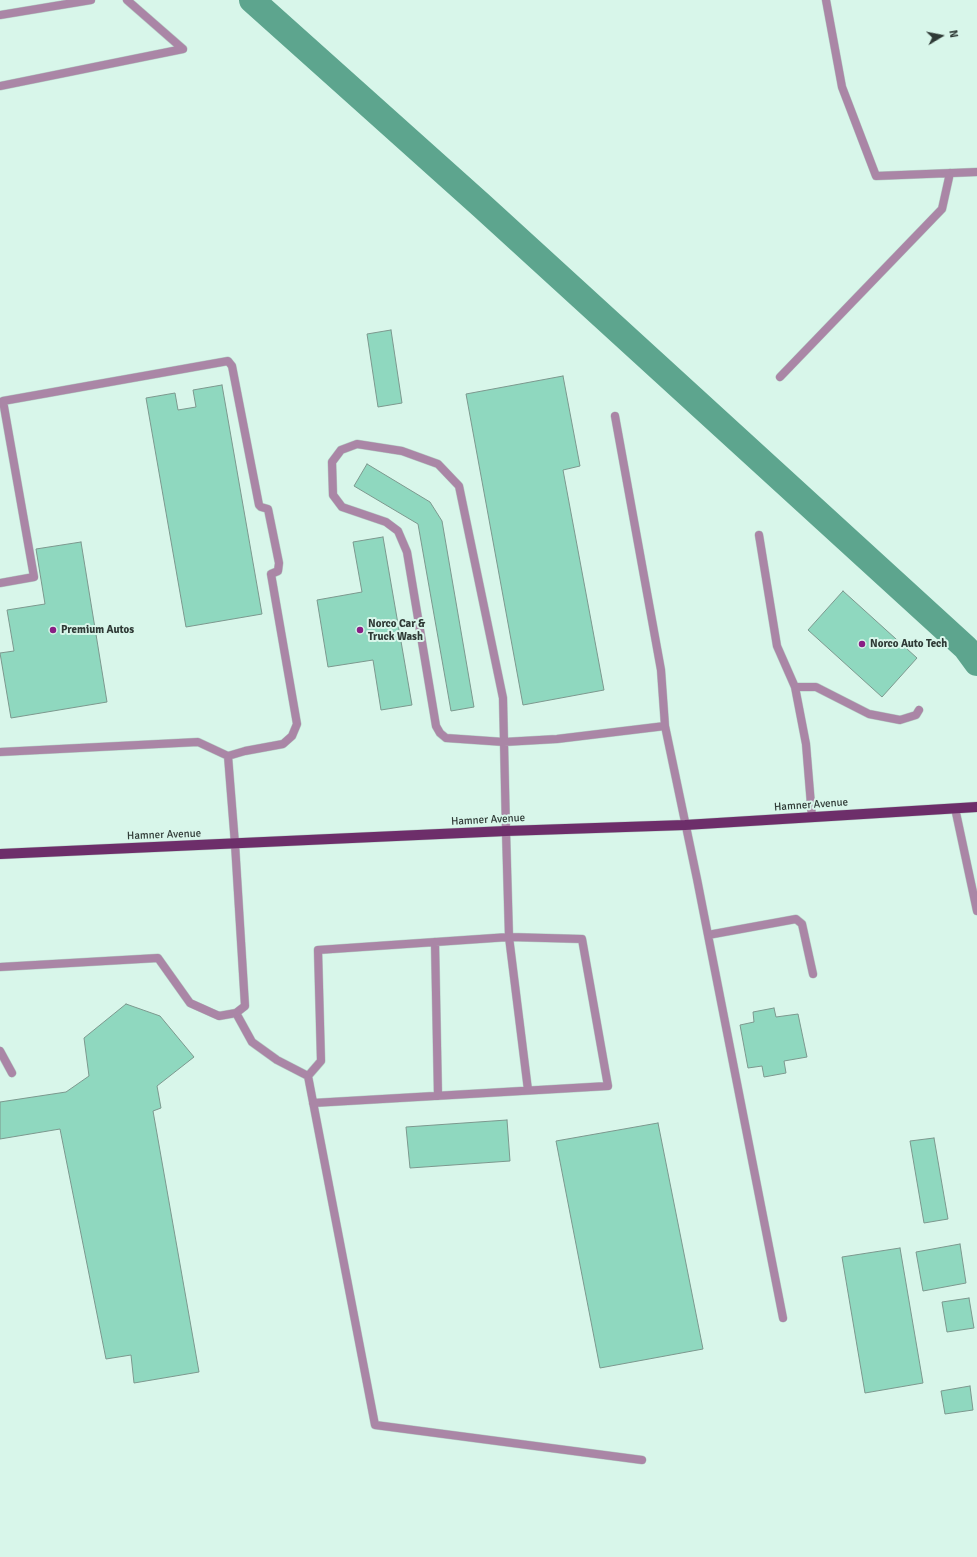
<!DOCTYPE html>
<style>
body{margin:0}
#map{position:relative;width:977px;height:1557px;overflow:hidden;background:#d8f6ea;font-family:Signika,sans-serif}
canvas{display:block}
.north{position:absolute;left:921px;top:16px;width:40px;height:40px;-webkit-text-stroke:3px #d8f6ea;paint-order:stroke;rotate:80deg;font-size:11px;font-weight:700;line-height:16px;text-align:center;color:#2f3a36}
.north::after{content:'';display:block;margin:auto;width:14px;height:18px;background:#2f3a36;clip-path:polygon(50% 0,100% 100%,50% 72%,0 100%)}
</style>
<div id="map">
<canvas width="977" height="1557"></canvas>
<div class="north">N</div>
</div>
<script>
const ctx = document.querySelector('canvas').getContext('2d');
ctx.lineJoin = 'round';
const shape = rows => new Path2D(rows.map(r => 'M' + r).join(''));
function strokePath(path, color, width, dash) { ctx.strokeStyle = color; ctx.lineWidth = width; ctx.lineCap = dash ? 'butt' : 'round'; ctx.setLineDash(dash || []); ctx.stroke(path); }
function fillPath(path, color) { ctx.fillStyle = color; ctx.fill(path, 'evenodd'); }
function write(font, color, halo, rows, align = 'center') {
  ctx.font = font + ' Signika,sans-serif'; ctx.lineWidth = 4; ctx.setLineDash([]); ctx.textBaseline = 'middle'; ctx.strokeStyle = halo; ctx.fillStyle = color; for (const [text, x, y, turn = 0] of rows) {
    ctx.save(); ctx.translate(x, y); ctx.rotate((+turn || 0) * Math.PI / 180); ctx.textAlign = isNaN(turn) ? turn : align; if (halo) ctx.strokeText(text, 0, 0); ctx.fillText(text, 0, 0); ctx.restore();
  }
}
strokePath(shape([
 [252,0,482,206,966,648,977,663]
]), '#5da58e', 26);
const building = shape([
 [391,330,402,403,378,407,367,334,391,330],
 [563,376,580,466,563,470,604,690,523,705,466,394,563,376],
 [222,385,262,614,186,627,146,398,175,393,178,410,196,407,193,390,222,385],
 [367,464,430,502,442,521,474,707,451,711,418,524,354,486,367,464],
 [383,537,412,705,381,710,373,660,328,667,317,600,362,592,353,542,383,537],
 [81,542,107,702,11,718,0,653,14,651,7,610,45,604,36,549,81,542],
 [843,591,917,658,882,697,808,630,843,591],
 [126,1004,160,1016,194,1057,157,1086,161,1108,153,1111,199,1372,134,1383,131,1355,106,1359,60,1129,0,1139,0,1102,66,1092,89,1076,84,1038,126,1004],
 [774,1008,776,1017,798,1014,807,1057,784,1061,786,1073,764,1077,762,1066,748,1068,740,1025,754,1022,753,1012,774,1008],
 [507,1120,510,1161,410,1168,406,1127,507,1120],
 [658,1123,703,1349,600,1368,556,1141,658,1123],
 [934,1138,948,1219,924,1223,910,1141,934,1138],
 [960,1244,966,1283,923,1291,916,1252,960,1244],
 [900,1248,923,1383,865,1393,842,1257,900,1248],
 [969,1298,974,1328,947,1332,942,1302,969,1298],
 [970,1386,973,1410,945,1414,941,1391,970,1386]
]);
fillPath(building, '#8fd8bf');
strokePath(building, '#7c988e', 1);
const service = shape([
 [826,0,842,87,876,176,977,172],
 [0,15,91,0],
 [0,86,183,49,127,0],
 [780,377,942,209,950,173],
 [615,416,661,670,665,726,697,879,783,1318],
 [759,535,777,646,795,687,806,744,812,817],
 [0,583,34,577,3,401,228,361,232,366,259,505,261,507,268,509,279,563,278,571,271,574,297,724,292,736,283,744,245,751,228,756,198,742,0,752],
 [795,687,816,687,869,714,900,720,916,715,919,710],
 [955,808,977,911],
 [708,935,796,919,802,924,813,974],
 [435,942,438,1096],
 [0,967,158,958,190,1003,219,1016,236,1013,245,1006,235,844,228,756],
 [236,1013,252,1042,277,1060,308,1076,375,1425,642,1460],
 [0,1051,12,1073],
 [308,1076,321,1061,318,950,509,937,528,1090],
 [313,1103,608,1086,582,939,509,937,506,831,504,742,503,698,459,486,438,464,402,451,357,444,341,450,332,462,333,495,342,507,386,522,398,531,407,552,436,726,440,733,446,738,504,742,557,739,665,726]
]);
const primary = shape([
 [0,854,506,831,685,825,977,807]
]);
strokePath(service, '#b6d0c6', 9);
strokePath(primary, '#b6d0c6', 11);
strokePath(service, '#aa86a6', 8);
strokePath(primary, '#6d2e6a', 10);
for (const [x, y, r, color] of [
 [53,630,4,"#891f85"],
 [360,630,4,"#891f85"],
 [862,644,4,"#891f85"]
]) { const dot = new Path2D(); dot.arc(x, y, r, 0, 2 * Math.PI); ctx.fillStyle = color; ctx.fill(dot); strokePath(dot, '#d8f6ea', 1.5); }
write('bold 11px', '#2f3a36', '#d8f6ea', [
 ["Norco Car &",368,624],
 ["Truck Wash",368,637],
 ["Premium Autos",61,630],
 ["Norco Auto Tech",870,644]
], 'left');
write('11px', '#2f3a36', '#d8f6ea', [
 ["Hamner Avenue",811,805,-4],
 ["Hamner Avenue",488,820,-3],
 ["Hamner Avenue",164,835,-2]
]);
</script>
